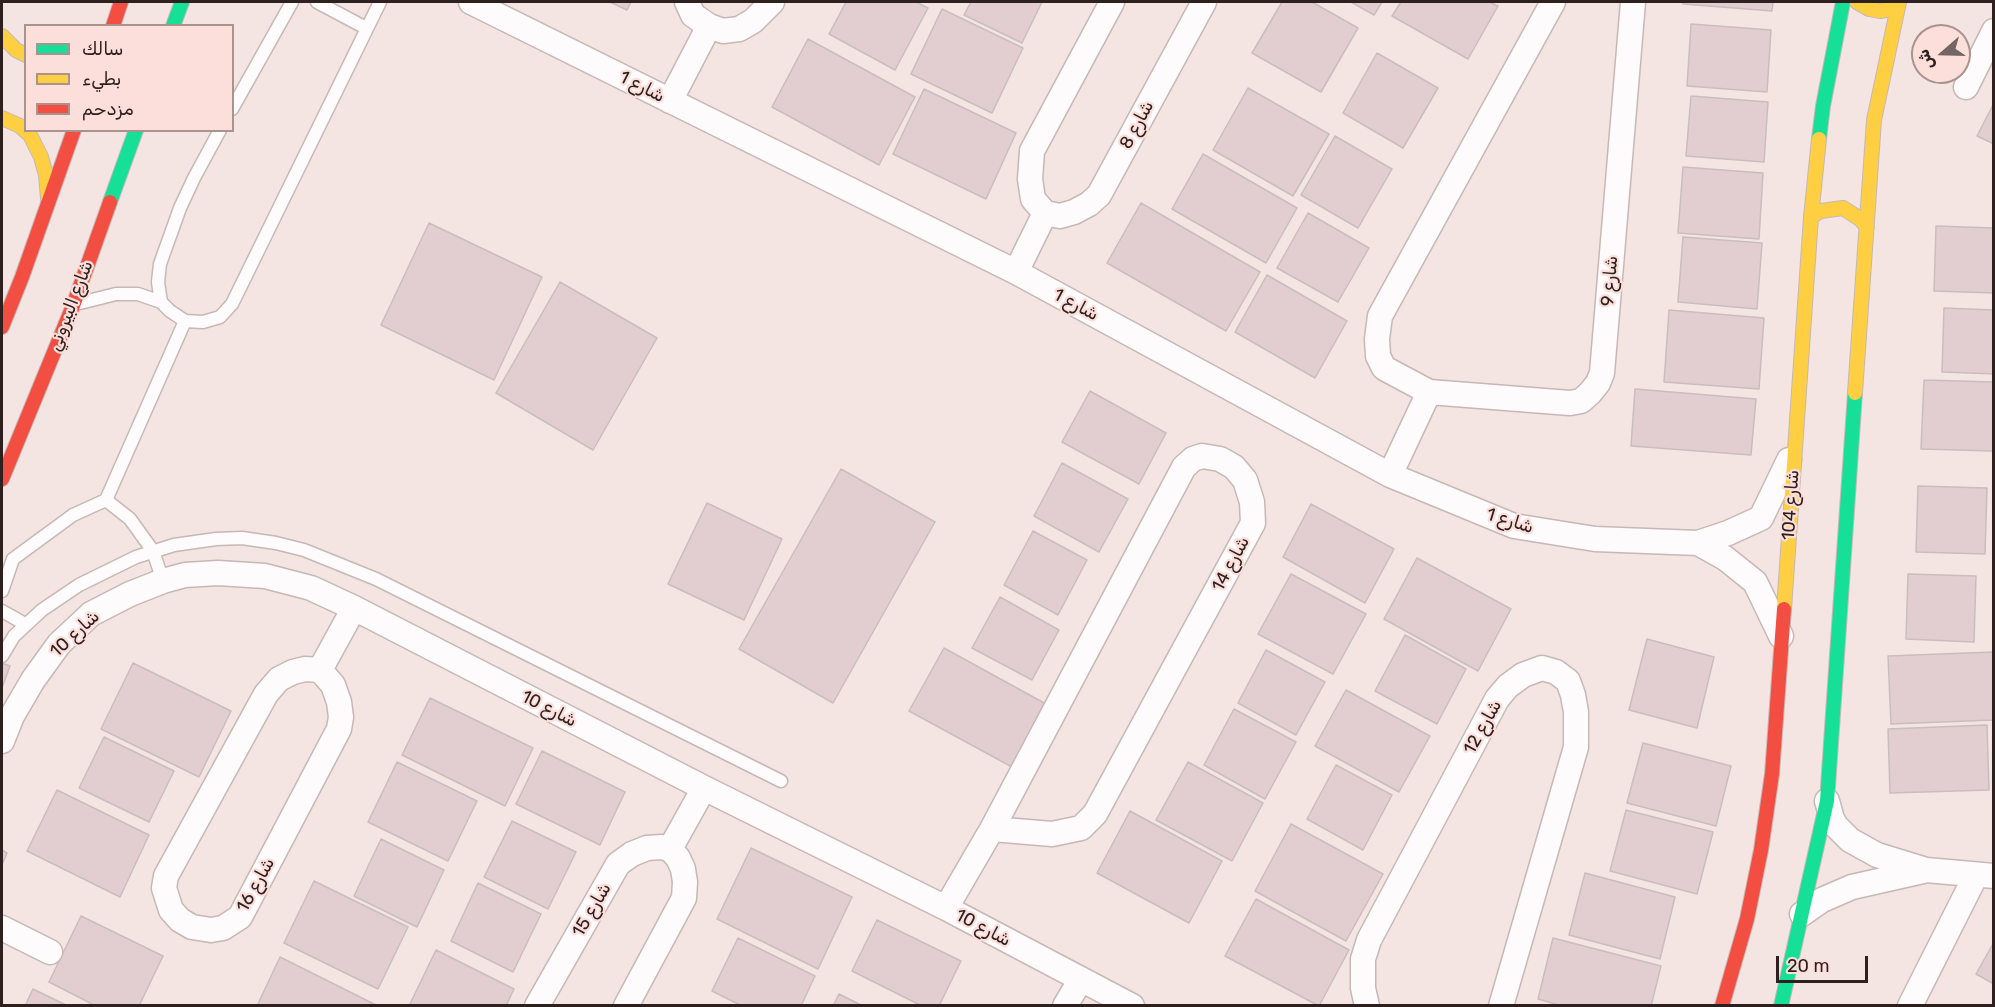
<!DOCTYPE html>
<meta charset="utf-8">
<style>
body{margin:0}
#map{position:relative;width:1995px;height:1007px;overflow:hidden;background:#f4e5e3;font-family:Rubik,Vazirmatn,sans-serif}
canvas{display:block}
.frame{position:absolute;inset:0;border:3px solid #2d201e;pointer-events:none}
.legend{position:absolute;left:24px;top:24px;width:210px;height:108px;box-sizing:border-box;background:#fcdfdb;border:2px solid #a9938f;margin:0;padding:8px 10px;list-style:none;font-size:18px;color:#2d201e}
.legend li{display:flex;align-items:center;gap:12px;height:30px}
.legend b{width:30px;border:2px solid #a9938f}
.north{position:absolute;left:1911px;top:24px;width:60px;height:60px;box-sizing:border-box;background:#fcdfdb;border:2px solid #a9938f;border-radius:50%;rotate:250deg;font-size:16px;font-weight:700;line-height:24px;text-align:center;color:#2d201e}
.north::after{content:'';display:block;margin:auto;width:21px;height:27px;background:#736563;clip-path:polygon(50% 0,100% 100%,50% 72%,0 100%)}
.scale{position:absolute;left:1776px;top:956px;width:92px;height:27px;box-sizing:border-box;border:3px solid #2d201e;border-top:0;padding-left:8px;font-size:18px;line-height:21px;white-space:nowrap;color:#2d201e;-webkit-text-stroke:4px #fcdfdb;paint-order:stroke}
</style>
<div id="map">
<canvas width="1995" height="1007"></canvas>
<div class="frame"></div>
<ul class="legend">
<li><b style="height:8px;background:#16e098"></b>سالك</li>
<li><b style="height:8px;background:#ffcf43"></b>بطيء</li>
<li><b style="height:8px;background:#f24e42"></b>مزدحم</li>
</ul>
<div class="north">ش</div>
<div class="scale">20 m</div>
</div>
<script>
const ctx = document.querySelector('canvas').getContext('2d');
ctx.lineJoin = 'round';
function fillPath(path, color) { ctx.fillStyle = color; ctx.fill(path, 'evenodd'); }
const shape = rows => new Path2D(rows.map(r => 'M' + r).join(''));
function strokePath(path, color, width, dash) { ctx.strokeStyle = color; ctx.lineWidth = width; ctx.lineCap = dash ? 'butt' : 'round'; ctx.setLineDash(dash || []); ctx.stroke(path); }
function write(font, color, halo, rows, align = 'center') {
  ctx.font = font + ' Rubik,Vazirmatn,sans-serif'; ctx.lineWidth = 4.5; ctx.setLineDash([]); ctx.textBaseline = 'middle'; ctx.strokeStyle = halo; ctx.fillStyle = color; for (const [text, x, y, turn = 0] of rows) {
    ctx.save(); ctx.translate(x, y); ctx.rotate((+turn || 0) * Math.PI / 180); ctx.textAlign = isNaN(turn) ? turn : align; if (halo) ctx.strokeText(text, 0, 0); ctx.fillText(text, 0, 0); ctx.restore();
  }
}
const building = shape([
 [610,2,631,2,627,10,610,2],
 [846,2,916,2,928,8,895,70,829,34,846,2],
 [971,2,1042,2,1022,43,964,15,971,2],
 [1282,2,1312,2,1358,28,1321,92,1252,53,1282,2],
 [1351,2,1382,2,1374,15,1351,2],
 [1401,2,1489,2,1498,6,1468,59,1392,16,1401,2],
 [1683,2,1773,2,1772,11,1683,4,1683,2],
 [942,9,1023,48,992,113,911,74,942,9],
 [1691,24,1771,30,1767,92,1687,86,1691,24],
 [808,39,915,97,879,165,772,107,808,39],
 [1377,53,1438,88,1403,148,1343,113,1377,53],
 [1248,88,1329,134,1293,196,1213,150,1248,88],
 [924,89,1016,133,986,199,893,154,924,89],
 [1691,96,1768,102,1764,162,1686,156,1691,96],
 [1994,103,1994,144,1977,136,1994,103],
 [1335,136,1392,169,1358,228,1301,195,1335,136],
 [1203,154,1297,208,1266,263,1172,209,1203,154],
 [1683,167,1763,173,1759,239,1678,233,1683,167],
 [1141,203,1260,272,1226,331,1107,263,1141,203],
 [1308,213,1369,248,1338,302,1277,268,1308,213],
 [429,223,542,277,494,380,381,325,429,223],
 [1936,226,1994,228,1994,293,1934,291,1936,226],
 [1683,237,1762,243,1757,309,1678,302,1683,237],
 [1267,275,1347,321,1315,378,1235,332,1267,275],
 [560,282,657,338,593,450,496,393,560,282],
 [1944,308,1994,310,1994,374,1942,372,1944,308],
 [1669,310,1764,318,1759,389,1664,382,1669,310],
 [1924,380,1994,382,1993,451,1921,449,1924,380],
 [1635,389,1756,399,1751,455,1631,446,1635,389],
 [1090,391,1166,433,1139,484,1062,442,1090,391],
 [1062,463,1128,499,1099,552,1034,516,1062,463],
 [841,469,935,522,833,703,739,649,841,469],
 [1918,486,1987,488,1985,554,1916,552,1918,486],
 [707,503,782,539,744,620,668,584,707,503],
 [1311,504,1394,549,1365,603,1283,557,1311,504],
 [1033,531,1087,560,1058,615,1004,585,1033,531],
 [1417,558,1511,609,1478,671,1384,619,1417,558],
 [1291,574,1366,614,1333,674,1258,634,1291,574],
 [1908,574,1976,576,1974,642,1906,639,1908,574],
 [1000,597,1059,630,1032,680,972,648,1000,597],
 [1405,635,1466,669,1437,724,1375,691,1405,635],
 [1647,639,1714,657,1697,728,1629,710,1647,639],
 [944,648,1046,704,1012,767,909,711,944,648],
 [1266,650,1325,682,1296,735,1238,703,1266,650],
 [1993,652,1994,720,1891,724,1888,656,1993,652],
 [2,663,10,666,2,688,2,663],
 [133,663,231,711,199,777,101,729,133,663],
 [1346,690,1430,736,1399,792,1315,746,1346,690],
 [430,698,533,748,505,806,402,755,430,698],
 [1234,709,1296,742,1265,799,1204,765,1234,709],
 [1987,725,1989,790,1890,793,1888,729,1987,725],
 [104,737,174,771,149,822,79,788,104,737],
 [1643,743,1731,766,1716,826,1627,803,1643,743],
 [542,751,625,792,600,845,516,804,542,751],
 [397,762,477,801,448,861,368,822,397,762],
 [1188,762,1263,803,1232,861,1156,820,1188,762],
 [1336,765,1392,795,1363,850,1307,819,1336,765],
 [57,790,149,835,120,897,27,851,57,790],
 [1626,810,1713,832,1697,894,1610,871,1626,810],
 [1130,811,1222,861,1189,923,1097,873,1130,811],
 [512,821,576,852,548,909,484,877,512,821],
 [1291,824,1383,874,1346,941,1255,891,1291,824],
 [381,839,444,870,417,927,354,896,381,839],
 [751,848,852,897,818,969,717,919,751,848],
 [2,850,7,853,2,865,2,850],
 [1585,873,1675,897,1660,959,1569,935,1585,873],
 [314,881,408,927,378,989,284,943,314,881],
 [478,883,541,914,513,972,451,941,478,883],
 [1256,899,1349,950,1319,1006,1225,956,1256,899],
 [81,916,163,956,139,1006,96,1006,49,982,81,916],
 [877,920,961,961,939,1006,922,1006,852,971,877,920],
 [738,938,815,976,801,1006,742,1006,712,991,738,938],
 [1553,938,1661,966,1651,1006,1562,1006,1538,999,1553,938],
 [1994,942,1994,984,1976,974,1994,942],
 [436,950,514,989,506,1006,409,1006,436,950],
 [280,957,378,1006,257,1006,280,957],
 [33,989,68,1006,25,1006,33,989],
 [839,994,863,1006,833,1006,839,994]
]);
fillPath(building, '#e2cdd0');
strokePath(building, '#cabdbe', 1.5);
const lane = shape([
 [317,2,366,28],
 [232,109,292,2],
 [220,130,194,178,180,208,160,264,158,282,161,302,170,311,185,321,203,322,220,317,232,304,380,2],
 [80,303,116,294,138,294,161,302],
 [106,500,130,519,153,551,163,581],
 [2,591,13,559,73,515,106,500,185,321],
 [2,611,25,624],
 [2,656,14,636,42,610,79,585,136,557,174,545,216,539,242,538,276,543,304,550,376,579,781,781]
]);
const street = shape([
 [471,2,1016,272,1390,475,1514,526,1595,539,1698,543,1728,533,1761,518,1789,460],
 [687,2,693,15,709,26,723,31,739,29,753,21,772,2],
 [1112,2,1032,151,1030,179,1033,199,1045,213,1060,216,1074,212,1089,204,1099,195,1204,2],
 [1553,2,1380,316,1377,339,1378,356,1384,368,1429,392,1570,403,1581,401,1590,393,1598,383,1602,373,1633,2],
 [1966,87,1994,31],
 [670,101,709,26],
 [1016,272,1045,213],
 [1390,475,1429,392],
 [1698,543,1725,558,1755,582,1781,636],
 [305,669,320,670,333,685,339,702,341,717,339,729,240,917,223,928,211,930,192,927,180,920,171,910,164,888,166,876,266,694,279,679,293,672,305,669],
 [320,670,354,608],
 [2,741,12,716,33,680,59,644,91,614,130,594,163,581,185,575,218,573,265,576,311,588,354,608,704,788,946,908,1132,1006],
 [1827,801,1832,819,1836,826,1850,840,1877,855,1926,870,1994,876],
 [670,849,704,788],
 [946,908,992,829,1184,467,1193,459,1202,456,1220,459,1234,467,1245,480,1252,502,1253,523,1095,814,1081,828,1052,834,992,829],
 [1802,914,1822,900,1852,887,1923,871],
 [2,928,50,952],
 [537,1006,618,864,632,854,647,848,661,847,670,849,678,858,683,869,685,882,684,898,626,1006],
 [1065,1006,1081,979],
 [1367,1006,1363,988,1363,959,1369,940,1497,699,1508,686,1523,675,1542,668,1556,672,1568,681,1573,695,1576,712,1576,747,1501,1006],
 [1910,1006,1976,875]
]);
const fast = shape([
 [173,26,182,2],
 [1819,139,1823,106,1843,2],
 [110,202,136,130],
 [1781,1006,1827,801,1855,393]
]);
const slow = shape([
 [1857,2,1869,9,1880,11,1897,8],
 [2,36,16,50,26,55],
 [2,118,20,126,30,135,41,157,46,175,48,198],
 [1811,217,1821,211,1843,208,1860,219,1867,227],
 [1855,393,1874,120,1899,2],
 [1784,609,1811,217,1819,139]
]);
const jam = shape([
 [113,26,121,2],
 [2,327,22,277,74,130],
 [2,479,73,306,110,202],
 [1722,1006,1747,919,1761,850,1772,774,1784,609]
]);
strokePath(lane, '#c6b8b6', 15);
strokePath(street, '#c6b8b6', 27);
strokePath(fast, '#c6b8b6', 16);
strokePath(slow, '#c6b8b6', 16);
strokePath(jam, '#c6b8b6', 16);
strokePath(lane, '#fdfbfb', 12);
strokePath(street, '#fdfbfb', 24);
strokePath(fast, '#16e098', 14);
strokePath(slow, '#ffcf43', 14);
strokePath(jam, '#f24e42', 14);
write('18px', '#2d201e', '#fcdfdb', [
 ["شارع 1",642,87,27],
 ["شارع 8",1137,125,-62],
 ["شارع 9",1610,281,-85],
 ["شارع 1",1076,305,28],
 ["شارع البيروني",71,306,-69],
 ["شارع 104",1791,505,-86],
 ["شارع 1",1510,521,17],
 ["شارع 14",1231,564,-62],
 ["شارع 10",75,634,-43],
 ["شارع 10",549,709,27],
 ["شارع 12",1483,727,-61],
 ["شارع 16",256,885,-61],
 ["شارع 15",592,910,-60],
 ["شارع 10",983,928,28]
]);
</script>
